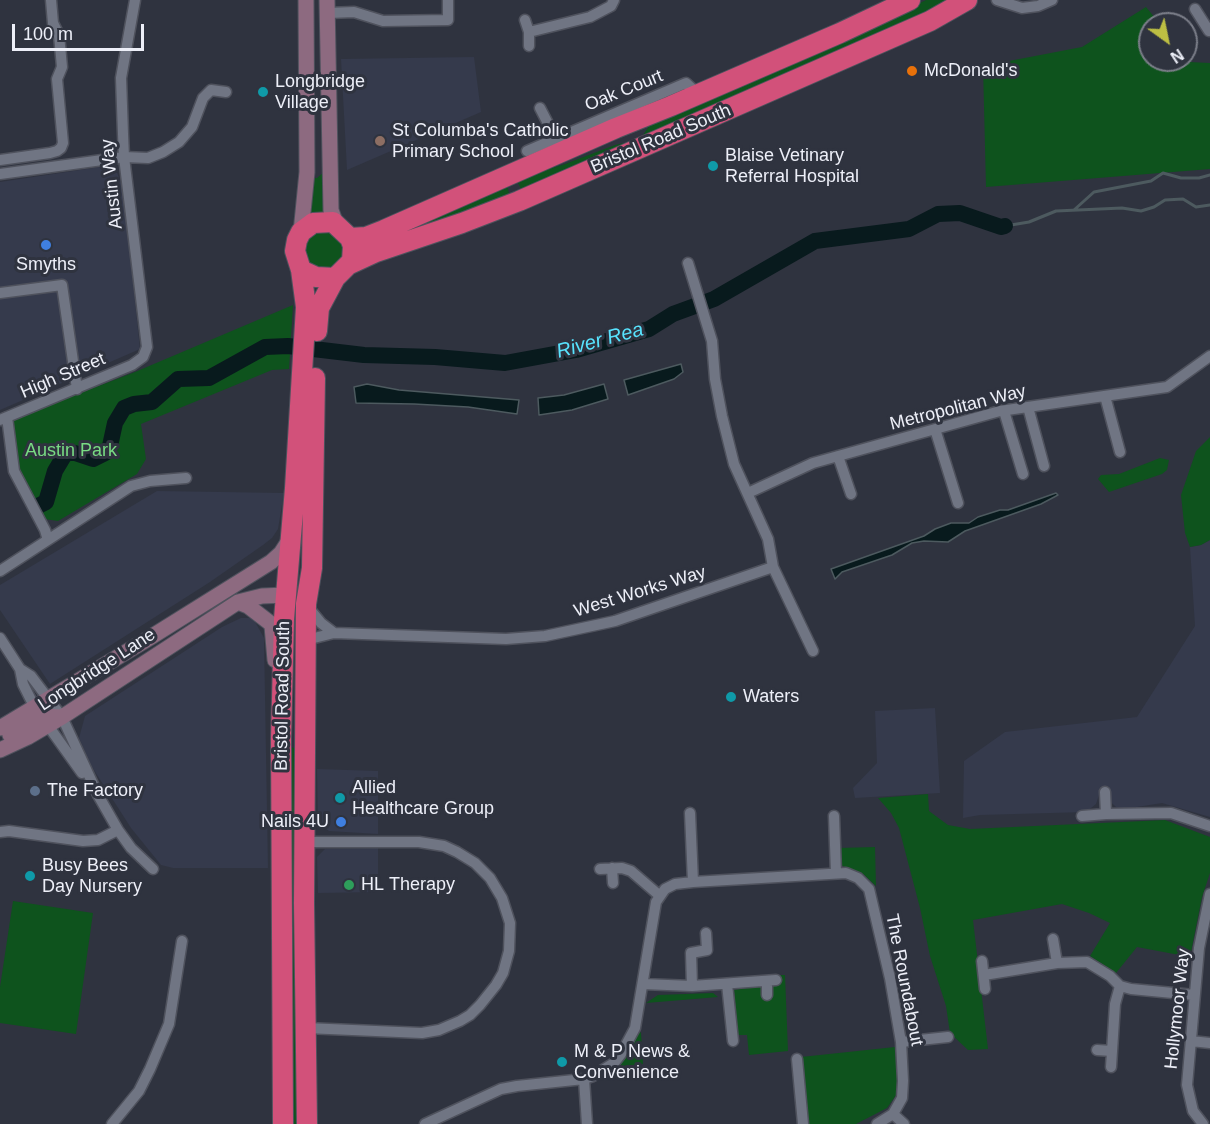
<!DOCTYPE html>
<style>
body{margin:0}
#map{position:relative;width:1210px;height:1124px;overflow:hidden;background:#2f333f;font-family:Arial,sans-serif}
canvas{display:block}
.north{position:absolute;left:1138px;top:12px;width:60px;height:60px;box-sizing:border-box;background:#2f333f;border:2px solid #7b7e89;border-radius:50%;rotate:147deg;font-size:16px;font-weight:700;line-height:24px;text-align:center;color:#edeff8}
.north::after{content:'';display:block;margin:auto;width:21px;height:27px;background:#bdbf43;clip-path:polygon(50% 0,100% 100%,50% 72%,0 100%)}
.scale{position:absolute;left:12px;top:24px;width:132px;height:27px;box-sizing:border-box;border:3px solid #edeff8;border-top:0;padding-left:8px;font-size:18px;line-height:21px;white-space:nowrap;color:#edeff8;-webkit-text-stroke:4px #2f333f;paint-order:stroke}
</style>
<div id="map">
<canvas width="1210" height="1124"></canvas>
<div class="north">N</div>
<div class="scale">100 m</div>
</div>
<script>
const ctx = document.querySelector('canvas').getContext('2d');
ctx.lineJoin = 'round';
function fillPath(path, color) { ctx.fillStyle = color; ctx.fill(path, 'evenodd'); }
const shape = rows => new Path2D(rows.map(r => 'M' + r).join(''));
function strokePath(path, color, width, dash) { ctx.strokeStyle = color; ctx.lineWidth = width; ctx.lineCap = dash ? 'butt' : 'round'; ctx.setLineDash(dash || []); ctx.stroke(path); }
function write(font, color, halo, rows, align = 'center') {
  ctx.font = font + ' Arial,sans-serif'; ctx.lineWidth = 6; ctx.setLineDash([]); ctx.textBaseline = 'middle'; ctx.strokeStyle = halo; ctx.fillStyle = color; for (const [text, x, y, turn = 0] of rows) {
    ctx.save(); ctx.translate(x, y); ctx.rotate((+turn || 0) * Math.PI / 180); ctx.textAlign = isNaN(turn) ? turn : align; if (halo) ctx.strokeText(text, 0, 0); ctx.fillText(text, 0, 0); ctx.restore();
  }
}
fillPath(shape([
 [474,57,481,112,347,170,341,59],
 [106,166,116,170,123,188,140,349,0,410,0,182],
 [157,491,284,493,278,529,272,538,263,545,210,582,50,684,0,610,0,585],
 [1210,540,1210,817,1162,803,1124,809,1116,807,1100,792,1096,804,1086,812,980,815,963,818,964,761,1005,732,1137,717,1195,626,1190,547,1201,545],
 [241,618,253,618,264,638,268,868,173,868,161,865,131,828,90,764,79,738,85,716,222,627],
 [935,708,940,793,855,798,853,788,877,763,875,711],
 [317,769,378,771,378,834,329,831,318,823],
 [378,848,378,892,318,893,317,857,325,849]
]), '#353a4c');
fillPath(shape([
 [926,0,960,0,643,141,643,135,653,120,892,17],
 [1146,7,1160,24,1150,24,1150,60,1186,60,1186,57,1189,62,1210,63,1210,169,986,187,983,66,1082,47],
 [624,143,625,150,527,193,521,189,518,183,520,178,565,164,615,145],
 [325,171,327,213,311,218,309,214,312,178,317,178],
 [504,185,508,188,510,200,362,254,361,245],
 [328,227,347,249,337,268,308,267,303,239],
 [293,305,289,369,272,370,141,424,146,459,137,474,58,521,44,519,15,463,12,417,61,397,70,397,135,372],
 [1210,437,1210,540,1201,545,1190,547,1185,533,1181,495,1196,451],
 [1160,458,1169,460,1167,470,1162,474,1109,492,1098,479,1101,475,1119,474],
 [290,747,299,749,301,1124,287,1124],
 [928,794,929,811,948,825,970,829,1165,820,1210,837,1210,873,1202,897,1190,957,1137,947,1116,973,1090,956,1110,923,1089,913,1062,904,973,920,988,1049,968,1050,950,1033,946,1006,930,956,920,908,899,828,891,813,878,798],
 [875,847,876,886,862,873,840,865,838,848],
 [13,901,93,913,76,1034,0,1023,0,987],
 [777,975,785,975,788,1051,749,1055,747,1035,738,1035,734,990,761,986,762,996,769,996,770,986],
 [713,993,718,997,646,1003,658,995],
 [640,1032,641,1033,643,1064,616,1067],
 [895,1047,899,1091,887,1108,856,1124,809,1124,801,1057]
]), '#0e531d');
const water = shape([
 [681,364,683,372,674,379,628,395,624,380,681,364],
 [367,384,399,390,519,400,517,414,468,407,414,404,356,403,354,387,367,384],
 [604,384,608,399,572,410,539,415,538,398,564,395,604,384],
 [1056,493,1058,495,1041,504,965,531,948,542,924,541,912,543,892,555,842,572,835,579,831,569,924,536,935,529,951,523,969,523,978,517,1000,510,1008,510,1056,493]
]);
fillPath(water, '#081a1d');
strokePath(water, '#4d5a5f', 1.5);
strokePath(shape([
 [1074,210,1094,192,1151,181,1163,173,1181,178,1199,178,1210,175],
 [1005,226,1029,222,1056,211,1122,208,1141,211,1154,207,1165,200,1183,199,1196,207,1210,205]
]), '#4d5a5f', 3);
strokePath(shape([
 [38,506,46,502,55,471,64,456,67,453,75,453,93,459,105,453,110,446,115,423,124,408,134,404,152,402,178,379,209,378,265,347,288,346,364,355,435,357,505,363,576,350,649,329,673,314,714,299,815,241,909,229,938,214,960,213,1001,227,1005,226]
]), '#081a1d', 16);
const street = shape([
 [997,0,1022,8,1038,6,1052,0],
 [1195,9,1209,31],
 [328,13,354,12,383,21,448,20,448,0],
 [525,20,529,32,529,46],
 [529,32,590,17,611,6,614,0],
 [540,108,558,143],
 [527,151,686,83,698,94],
 [0,160,50,153,57,151,61,148,63,143,57,79,62,67,59,35,53,23,51,0],
 [0,174,124,157,148,158,163,152,179,142,192,127,203,98,211,90,226,92],
 [688,263,712,341,715,379,722,416,734,464,768,539,773,567,813,651],
 [0,293,62,285,77,389],
 [1105,396,1120,452],
 [1028,407,1044,466],
 [1004,411,1023,474],
 [7,417,14,471,45,530,48,540],
 [0,420,132,365,143,357,147,347,124,157,123,134,121,78,135,0],
 [935,429,958,503],
 [838,456,851,494],
 [748,493,813,463,1000,411,1167,387,1210,356],
 [0,571,131,486,150,481,186,478],
 [307,606,321,623,334,633],
 [0,638,20,669,23,684,34,706,82,773],
 [306,640,334,633,506,639,545,636,615,621,773,567],
 [20,669,31,676,62,717,98,795,118,830,131,848,153,869],
 [1105,792,1106,814,1171,813,1210,826],
 [690,813,693,882],
 [834,816,836,873],
 [1082,816,1106,814],
 [0,832,9,831,83,841,98,840,118,830],
 [304,842,419,842,444,846,457,852,475,863,490,878,502,898,510,923,509,951,503,973,496,985,480,1005,470,1015,460,1021,439,1030,422,1033,306,1028],
 [612,868,613,883],
 [600,869,622,868,631,871,660,896],
 [1053,939,1057,963],
 [982,961,985,989],
 [984,975,1057,963,1087,962,1110,976,1120,986,1131,989,1194,995],
 [643,984,692,986,776,980],
 [727,984,733,1041],
 [692,986,691,953,707,950,706,933],
 [767,995,767,981],
 [1191,1041,1210,1043],
 [901,1042,948,1037],
 [1097,1050,1112,1051],
 [797,1059,803,1124],
 [1111,1067,1115,1004,1120,986],
 [584,1079,587,1124],
 [893,1114,904,1124],
 [112,1124,139,1091,150,1069,169,1024,182,941],
 [425,1124,501,1089,517,1086,584,1079,593,1076,614,1063,621,1054,635,1028,656,902,665,889,675,884,693,882,846,873,858,878,869,889,890,978,901,1042,903,1081,902,1098,893,1114,877,1124],
 [1203,1124,1193,1111,1187,1085,1199,948,1210,894]
]);
const secondary = shape([
 [327,0,331,210,336,224],
 [301,232,307,172,306,0],
 [238,602,248,606,270,623,272,626,275,660],
 [0,728,151,637,271,562,281,553,290,539],
 [10,735,42,716,62,717],
 [0,750,28,737,62,717,238,602,262,596,286,595]
]);
const highway = shape([
 [350,238,366,237,384,230,616,128,671,106,840,33,910,0],
 [350,264,376,252,462,223,519,201,930,21,967,0],
 [317,331,319,308,335,278],
 [283,1124,281,739,284,619,295,488,306,307,301,270,295,251,297,240,301,232,313,223,333,222,350,238,353,246,352,261,335,278,316,277,301,270],
 [307,1124,304,903,306,604,312,568,315,378]
]);
strokePath(street, '#4f525d', 13);
strokePath(secondary, '#4f525d', 17);
strokePath(highway, '#4f525d', 22);
strokePath(street, '#707583', 10);
strokePath(secondary, '#8d6a80', 15);
strokePath(highway, '#d2517a', 20);
for (const [x, y, r, color] of [
 [912,71,6,"#e8710a"],
 [263,92,6,"#0f9aa8"],
 [380,141,6,"#8d6e63"],
 [713,166,6,"#0f9aa8"],
 [46,245,6,"#3f7fe0"],
 [731,697,6,"#0f9aa8"],
 [35,791,6,"#5c6f8a"],
 [340,798,6,"#0f9aa8"],
 [341,822,6,"#3f7fe0"],
 [30,876,6,"#0f9aa8"],
 [349,885,6,"#2e9e5b"],
 [562,1062,6,"#0f9aa8"]
]) { const dot = new Path2D(); dot.arc(x, y, r, 0, 2 * Math.PI); ctx.fillStyle = color; ctx.fill(dot); strokePath(dot, '#2f333f', 2); }
write('18px', '#edeff8', '#2f333f', [
 ["McDonald's",924,71],
 ["Longbridge",275,82],
 ["Village",275,103],
 ["St Columba's Catholic",392,131],
 ["Primary School",392,152],
 ["Blaise Vetinary",725,156],
 ["Referral Hospital",725,177],
 ["Smyths",46,265,"center"],
 ["Waters",743,697],
 ["Allied",352,788],
 ["Healthcare Group",352,809],
 ["The Factory",47,791],
 ["Nails 4U",329,822,"right"],
 ["Busy Bees",42,866],
 ["Day Nursery",42,887],
 ["HL Therapy",361,885],
 ["M & P News &",574,1052],
 ["Convenience",574,1073]
], 'left');
write('18px', '#edeff8', '#2f333f', [
 ["Oak Court",624,91,-22],
 ["Bristol Road South",661,139,-23],
 ["Austin Way",112,184,-96],
 ["High Street",63,376,-23],
 ["Metropolitan Way",958,408,-14],
 ["West Works Way",640,592,-17],
 ["Longbridge Lane",97,670,-33],
 ["Bristol Road South",283,696,-89],
 ["The Roundabout",904,980,79],
 ["Hollymoor Way",1178,1009,-84]
]);
write('18px', '#78db83', '#2f333f', [
 ["Austin Park",71,451]
]);
write('italic 20px', '#58e3fe', '#2f333f', [
 ["River Rea",600,341,-15]
]);
</script>
